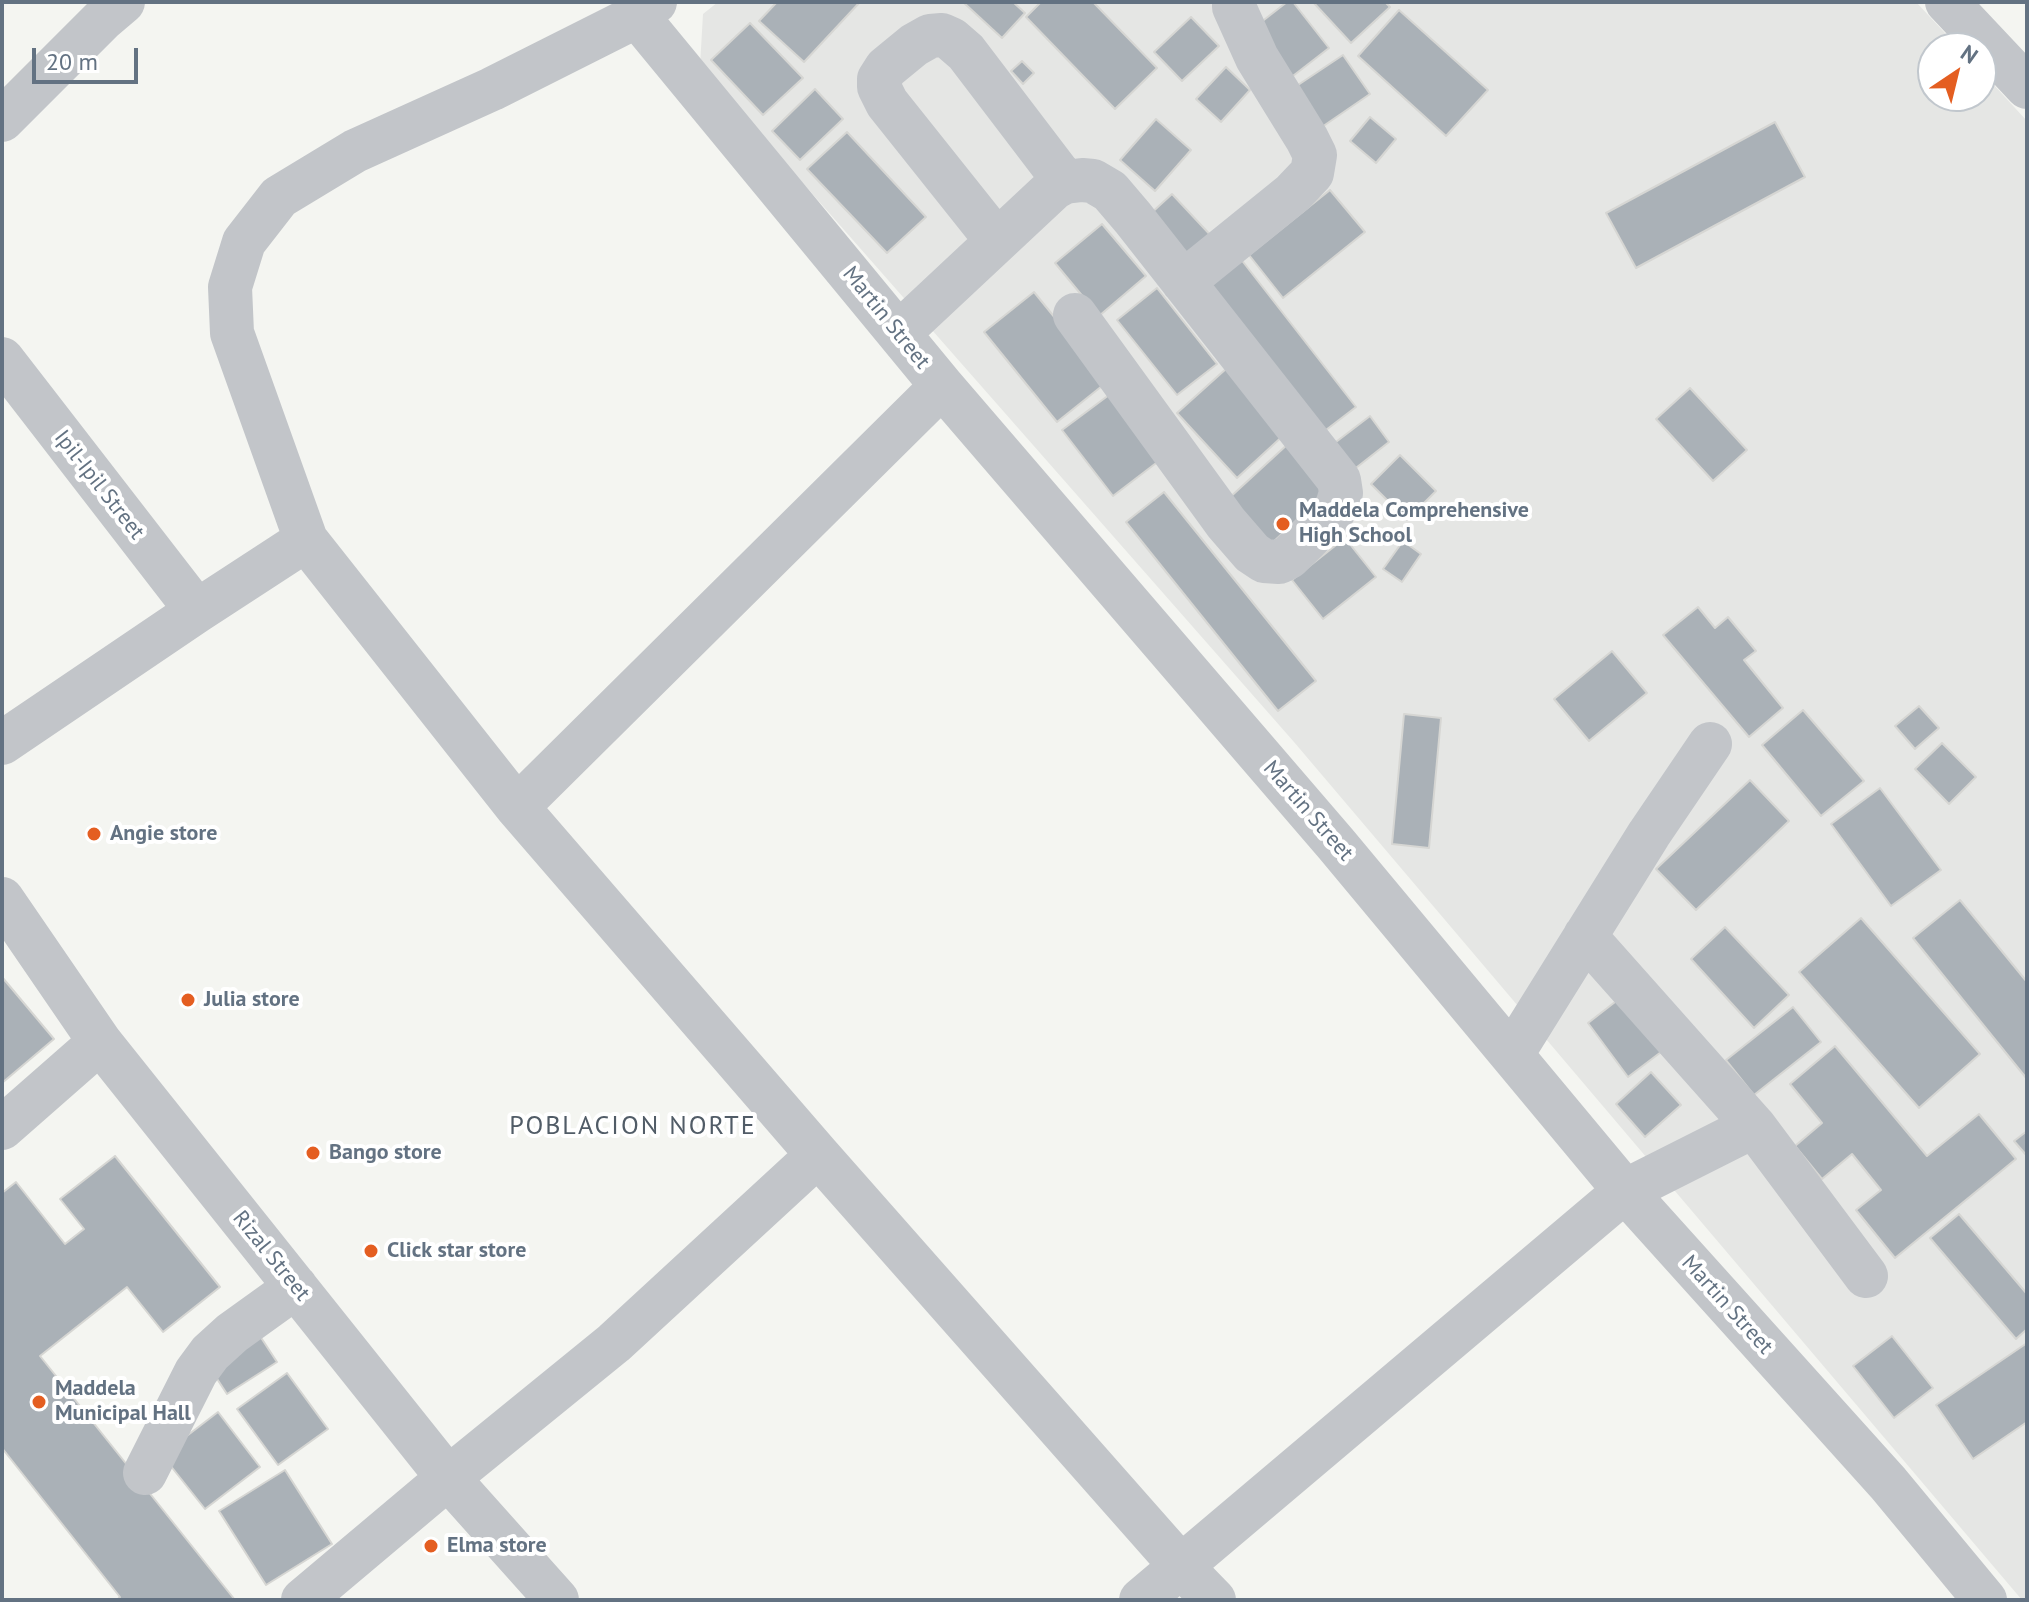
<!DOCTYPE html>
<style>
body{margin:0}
#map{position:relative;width:2029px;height:1602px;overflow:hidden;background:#f4f5f1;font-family:"PT Sans",sans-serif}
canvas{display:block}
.frame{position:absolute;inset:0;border:4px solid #637282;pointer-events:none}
.north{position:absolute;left:1917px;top:32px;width:80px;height:80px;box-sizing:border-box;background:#fff;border:2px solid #c1c7cd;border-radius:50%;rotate:35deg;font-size:22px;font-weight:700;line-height:32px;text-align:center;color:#637282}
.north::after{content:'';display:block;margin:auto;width:28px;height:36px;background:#e45e21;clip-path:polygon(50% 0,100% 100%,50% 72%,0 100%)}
.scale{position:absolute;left:32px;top:48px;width:106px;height:36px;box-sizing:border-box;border:4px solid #637282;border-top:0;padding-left:10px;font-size:24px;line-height:28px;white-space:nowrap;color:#637282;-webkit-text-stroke:6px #fff;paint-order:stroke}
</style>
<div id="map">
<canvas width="2029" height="1602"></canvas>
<div class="frame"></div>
<div class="north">N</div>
<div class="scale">20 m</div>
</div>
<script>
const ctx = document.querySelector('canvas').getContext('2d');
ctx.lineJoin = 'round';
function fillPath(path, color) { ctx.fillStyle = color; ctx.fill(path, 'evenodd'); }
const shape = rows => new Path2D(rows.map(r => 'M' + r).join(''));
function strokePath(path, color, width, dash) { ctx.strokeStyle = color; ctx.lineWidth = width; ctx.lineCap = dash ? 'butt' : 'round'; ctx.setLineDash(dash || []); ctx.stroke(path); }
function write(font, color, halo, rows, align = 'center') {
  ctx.font = font + ' "PT Sans",sans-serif'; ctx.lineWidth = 8; ctx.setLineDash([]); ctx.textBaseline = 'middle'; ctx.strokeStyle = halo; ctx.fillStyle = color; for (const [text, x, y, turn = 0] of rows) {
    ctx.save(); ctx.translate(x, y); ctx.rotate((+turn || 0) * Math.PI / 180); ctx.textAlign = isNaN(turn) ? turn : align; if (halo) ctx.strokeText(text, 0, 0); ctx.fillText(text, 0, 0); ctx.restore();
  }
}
fillPath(shape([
 [718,2,1916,2,1959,48,1933,48,1933,96,1981,96,1981,71,2027,121,2027,1600,2022,1600,1294,742,700,66,703,14]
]), '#e5e6e4');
const building = shape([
 [777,2,860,2,804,62,759,21,777,2],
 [963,2,1013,2,1025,13,1002,38,963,2],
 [1041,2,1093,2,1157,68,1115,109,1026,17,1041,2],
 [1287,2,1293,2,1329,48,1289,79,1251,30,1287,2],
 [1313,2,1385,2,1390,7,1351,43,1313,2],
 [1399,10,1488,90,1446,136,1358,56,1399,10],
 [1191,17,1219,46,1182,81,1154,52,1191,17],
 [750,23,803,78,763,115,711,60,750,23],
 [1343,55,1370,94,1319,129,1292,89,1343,55],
 [1022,61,1034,73,1023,84,1011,71,1022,61],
 [1226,67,1250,90,1221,122,1196,99,1226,67],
 [815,89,843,119,800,160,772,131,815,89],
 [1370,117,1396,139,1376,163,1350,141,1370,117],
 [1156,119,1191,150,1155,191,1120,160,1156,119],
 [1775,122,1805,177,1636,268,1606,213,1775,122],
 [847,132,926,217,887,253,807,169,847,132],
 [1330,190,1365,232,1283,298,1249,255,1330,190],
 [1172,194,1215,240,1191,262,1148,216,1172,194],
 [1102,224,1146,276,1099,316,1055,263,1102,224],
 [1240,258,1356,407,1322,433,1206,284,1240,258],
 [1157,288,1217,364,1177,395,1117,320,1157,288],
 [1034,292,1107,382,1057,422,984,332,1034,292],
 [1227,368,1286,433,1237,478,1177,413,1227,368],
 [1690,388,1747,450,1713,481,1656,419,1690,388],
 [1113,392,1164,457,1113,496,1062,430,1113,392],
 [1370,416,1389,442,1352,471,1332,445,1370,416],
 [1289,443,1331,488,1270,545,1227,500,1289,443],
 [1400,455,1436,491,1407,520,1371,484,1400,455],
 [1164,492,1316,681,1278,711,1126,522,1164,492],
 [1345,538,1376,577,1323,619,1292,580,1345,538],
 [1403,541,1421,554,1402,582,1383,569,1403,541],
 [1698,607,1715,628,1728,617,1756,651,1744,660,1783,708,1749,737,1663,635,1698,607],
 [1612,651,1647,693,1589,741,1554,699,1612,651],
 [1919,706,1939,728,1915,749,1895,726,1919,706],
 [1803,710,1864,781,1821,816,1762,745,1803,710],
 [1404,714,1441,718,1429,848,1392,844,1404,714],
 [1942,743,1976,777,1949,804,1915,769,1942,743],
 [1750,780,1789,821,1696,910,1656,869,1750,780],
 [1880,788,1941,870,1891,906,1831,824,1880,788],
 [1960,900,2027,982,2027,1079,1913,938,1960,900],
 [1861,918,1980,1054,1919,1108,1799,972,1861,918],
 [1725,927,1789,995,1754,1028,1691,959,1725,927],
 [2,977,54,1039,2,1083,2,977],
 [1624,995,1665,1049,1628,1077,1588,1023,1624,995],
 [1793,1007,1821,1042,1754,1095,1726,1060,1793,1007],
 [1835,1046,1927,1156,1979,1114,2016,1159,1895,1258,1856,1210,1881,1190,1852,1154,1822,1179,1795,1146,1822,1123,1790,1084,1835,1046],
 [1651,1072,1681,1105,1645,1137,1616,1104,1651,1072],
 [2027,1131,2027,1156,2014,1141,2027,1131],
 [115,1156,220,1287,163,1332,127,1287,40,1356,235,1600,117,1600,120,1597,2,1448,2,1193,16,1182,65,1244,84,1229,60,1199,115,1156],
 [1959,1214,2027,1294,2027,1329,2016,1339,1930,1238,1959,1214],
 [256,1330,277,1362,227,1394,206,1362,256,1330],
 [1892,1336,1933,1388,1894,1418,1853,1366,1892,1336],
 [2027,1343,2027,1422,1973,1459,1936,1405,2027,1343],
 [287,1373,328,1429,278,1465,237,1409,287,1373],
 [218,1412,260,1467,205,1509,162,1455,218,1412],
 [285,1470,332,1544,266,1585,219,1511,285,1470]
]);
fillPath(building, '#aab1b7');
strokePath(building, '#d6d6d3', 2);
strokePath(shape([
 [1947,2,2027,87],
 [637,16,942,386,1336,844,1625,1191,1888,1483,1985,1600],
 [2,120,103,19,123,2],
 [997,241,887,103,879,87,879,79,886,68,914,45,930,36,942,35,951,39,966,52,1065,182],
 [1183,282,1293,193,1312,173,1315,155,1307,139,1257,58,1234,7,1234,2],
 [899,333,1054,188,1065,182,1082,180,1093,181,1110,191,1133,218,1339,480,1341,493,1337,506,1330,517,1289,557,1279,562,1264,561,1252,553,1226,523,1075,315],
 [2,359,197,611],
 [306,540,232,333,230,287,244,242,279,197,355,151,492,89,637,16,655,2],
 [2,743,197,611,306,540,517,807,818,1155,1180,1565,1214,1600],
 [517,807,942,386],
 [2,899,100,1042,448,1478,557,1600],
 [1585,936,1754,1126,1866,1276],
 [1512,1054,1649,834,1710,744],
 [2,1128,100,1042],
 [145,1473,196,1372,210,1353,232,1333,296,1287],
 [303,1600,448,1478,614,1343,818,1155],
 [1141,1600,1625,1191,1754,1126]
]), '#c2c5c9', 44);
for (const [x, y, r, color] of [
 [1283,524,8,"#e45e21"],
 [94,834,8,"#e45e21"],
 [188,1000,8,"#e45e21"],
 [313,1153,8,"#e45e21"],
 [371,1251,8,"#e45e21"],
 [39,1402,8,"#e45e21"],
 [431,1546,8,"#e45e21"]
]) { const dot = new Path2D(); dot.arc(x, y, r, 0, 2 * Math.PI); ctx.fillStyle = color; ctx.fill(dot); strokePath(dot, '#fff', 3); }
write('22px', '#637282', '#fff', [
 ["Martin Street",886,318,51],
 ["Ipil-Ipil Street",99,485,52],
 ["Martin Street",1308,811,49],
 ["Rizal Street",271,1256,51],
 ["Martin Street",1727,1305,48]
]);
write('bold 22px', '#637282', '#fff', [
 ["Maddela Comprehensive",1299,511],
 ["High School",1299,536],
 ["Angie store",110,834],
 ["Julia store",204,1000],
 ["Bango store",329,1153],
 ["Click star store",387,1251],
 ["Maddela",55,1389],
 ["Municipal Hall",55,1414],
 ["Elma store",447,1546]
], 'left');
ctx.letterSpacing = '2px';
write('26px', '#515c67', '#fff', [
 ["POBLACION NORTE",633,1127]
]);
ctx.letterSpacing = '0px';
</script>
